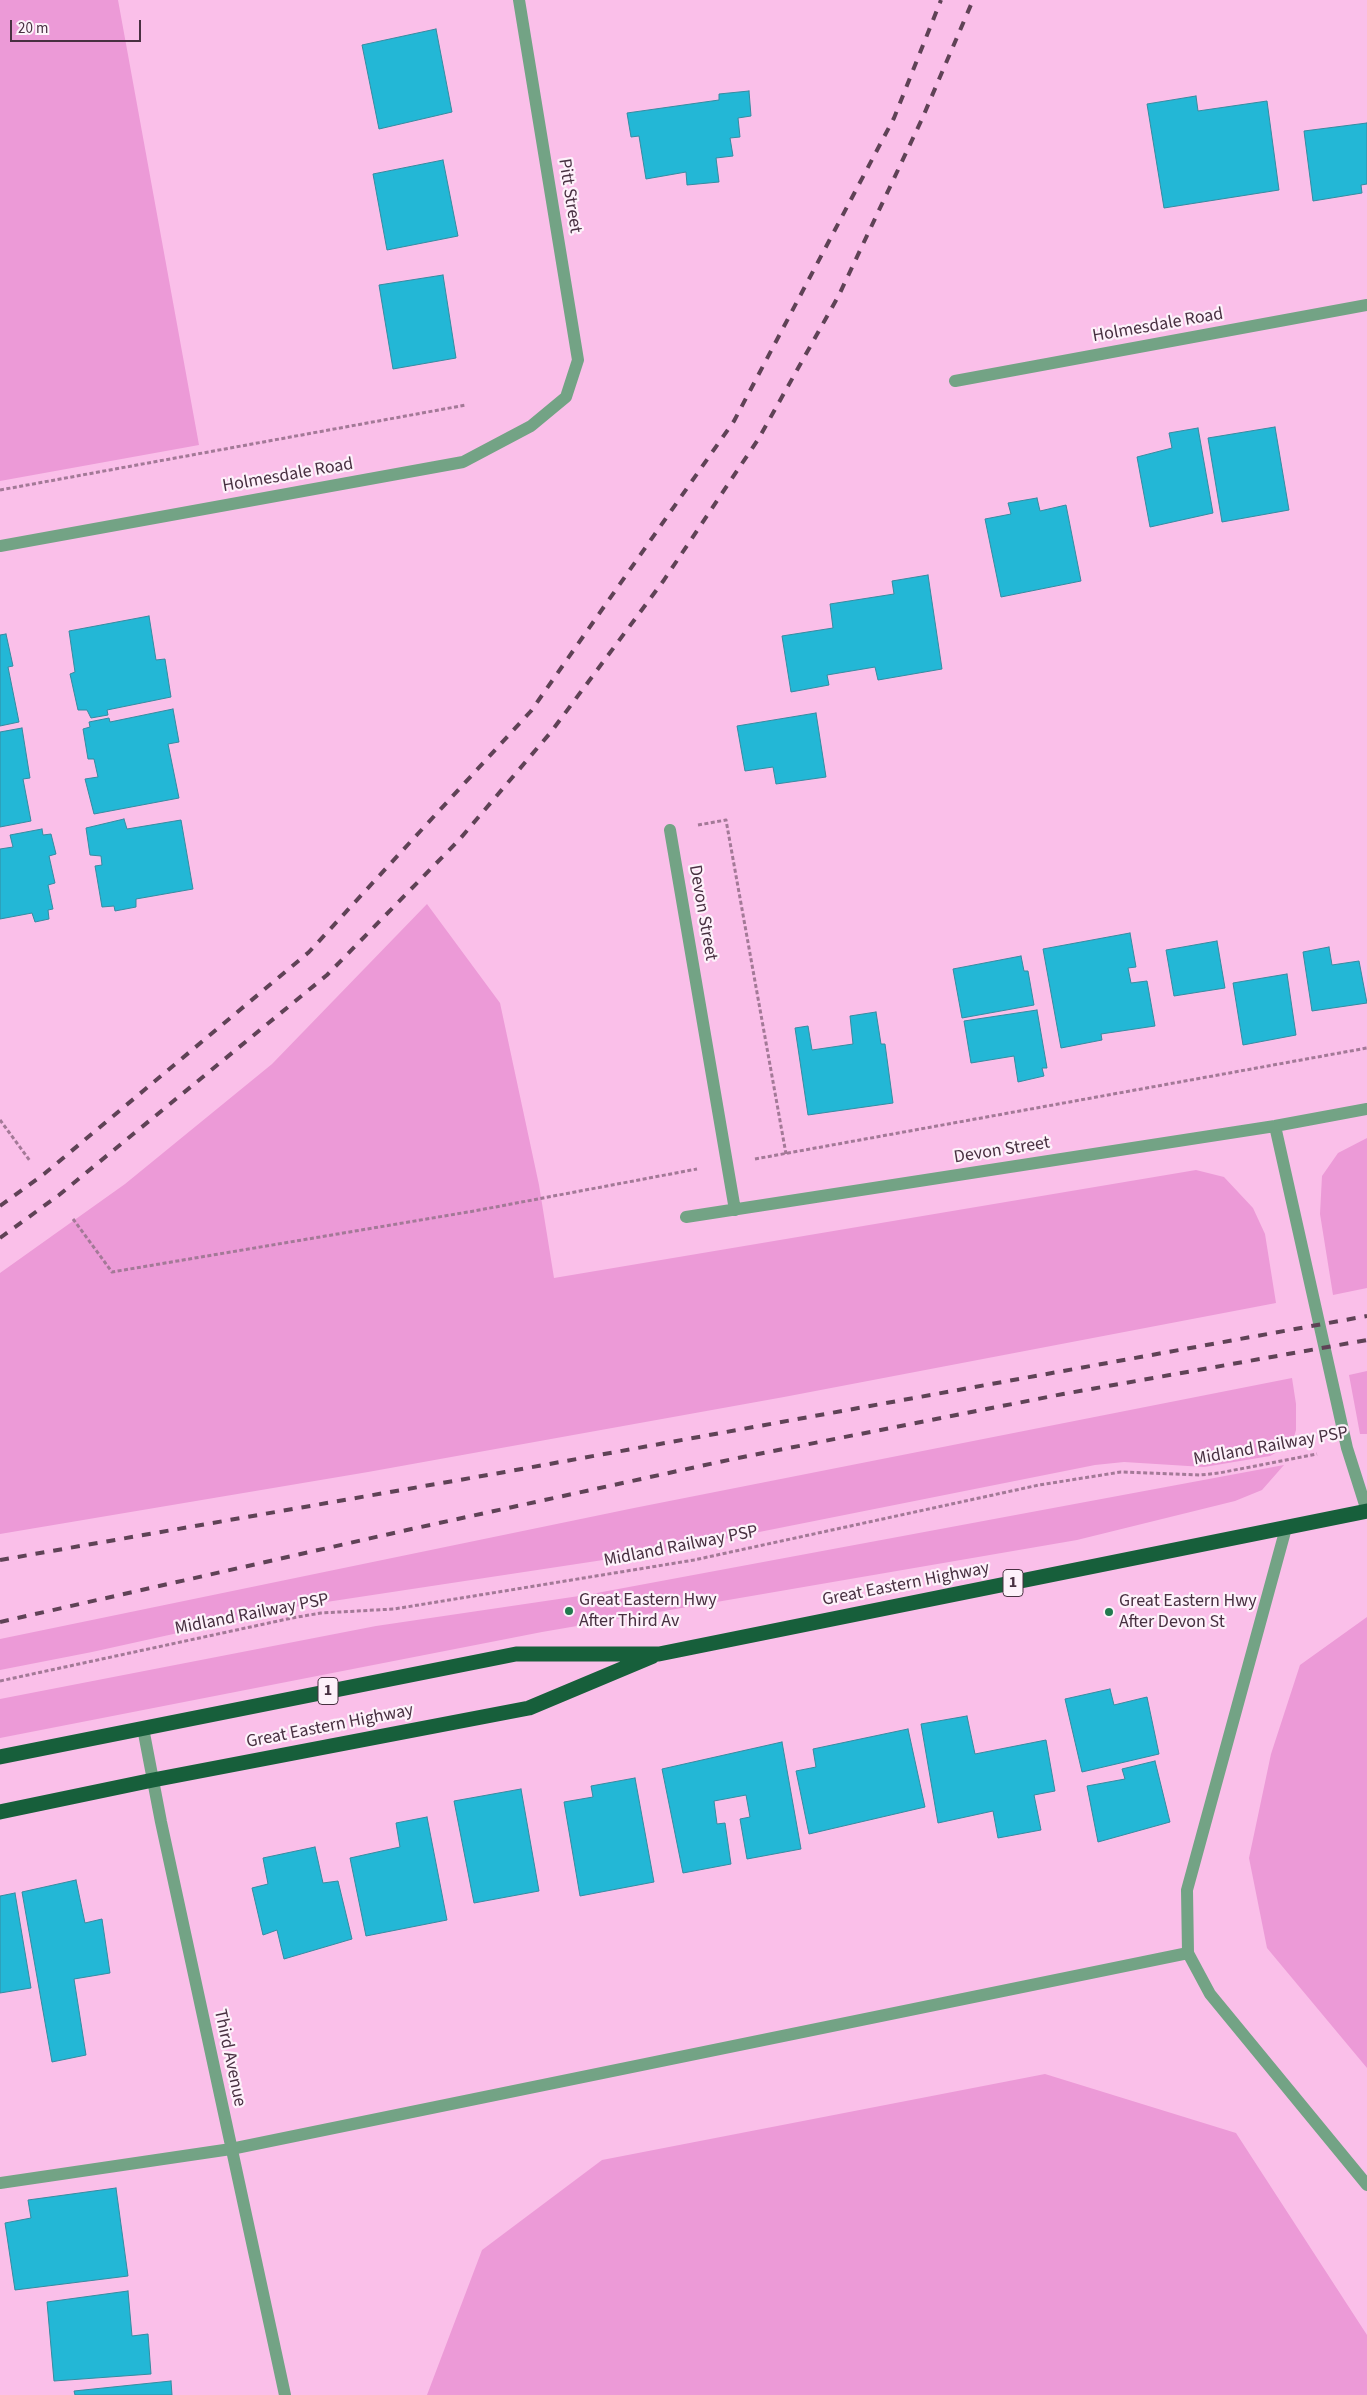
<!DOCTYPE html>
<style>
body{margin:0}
#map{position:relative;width:1367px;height:2395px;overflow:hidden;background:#fabfe9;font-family:"Source Sans 3",sans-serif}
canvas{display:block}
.scale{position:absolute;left:10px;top:20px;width:131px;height:22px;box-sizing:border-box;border:2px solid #483041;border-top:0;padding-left:6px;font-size:15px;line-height:18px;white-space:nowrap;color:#483041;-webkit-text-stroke:4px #fdf1fa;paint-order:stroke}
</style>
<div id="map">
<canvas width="1367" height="2395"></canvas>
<div class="scale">20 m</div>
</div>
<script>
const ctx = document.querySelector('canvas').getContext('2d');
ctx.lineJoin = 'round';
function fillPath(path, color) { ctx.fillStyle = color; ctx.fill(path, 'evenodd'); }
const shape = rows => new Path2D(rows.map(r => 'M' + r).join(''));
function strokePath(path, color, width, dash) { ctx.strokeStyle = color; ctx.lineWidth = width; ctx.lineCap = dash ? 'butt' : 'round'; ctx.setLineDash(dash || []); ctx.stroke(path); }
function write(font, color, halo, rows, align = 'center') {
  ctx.font = font + ' "Source Sans 3",sans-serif'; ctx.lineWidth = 4.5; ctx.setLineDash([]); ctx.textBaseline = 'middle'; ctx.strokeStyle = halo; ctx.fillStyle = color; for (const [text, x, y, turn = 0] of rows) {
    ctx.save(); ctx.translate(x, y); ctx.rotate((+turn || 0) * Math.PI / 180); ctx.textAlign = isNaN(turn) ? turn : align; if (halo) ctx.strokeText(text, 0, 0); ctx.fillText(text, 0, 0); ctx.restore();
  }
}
fillPath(shape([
 [0,0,118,0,199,445,0,481],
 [427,904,500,1003,539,1185,554,1278,1196,1170,1224,1177,1253,1208,1265,1234,1276,1303,784,1397,368,1472,0,1534,0,1273,125,1184,272,1064],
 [1367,1138,1367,1288,1333,1295,1320,1214,1322,1176,1338,1153],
 [1367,1371,1367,1434,1360,1434,1349,1375],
 [1292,1378,1296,1404,1296,1430,1292,1444,1270,1456,1204,1467,1124,1462,1095,1465,669,1550,300,1606,92,1652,0,1670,0,1639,634,1508],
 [1284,1465,1262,1490,1235,1501,1077,1540,542,1632,0,1738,0,1699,376,1626,586,1595],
 [1367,1617,1367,2068,1267,1948,1249,1858,1271,1754,1300,1665],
 [1045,2074,1236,2133,1367,2335,1367,2395,427,2395,482,2250,602,2160]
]), '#ec9ad7');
const building = shape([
 [436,29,452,112,379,129,362,45,436,29],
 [749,91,751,116,738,118,740,137,730,138,733,156,716,158,719,182,687,185,686,172,646,179,639,136,631,137,627,113,719,100,719,94,749,91],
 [1196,96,1198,111,1267,101,1279,190,1164,208,1147,104,1196,96],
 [1367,123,1367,184,1361,185,1362,193,1313,201,1304,131,1367,123],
 [443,160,458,236,387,250,373,174,443,160],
 [443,275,456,358,393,369,379,285,443,275],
 [1275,427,1289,510,1222,522,1208,438,1275,427],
 [1198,428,1213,513,1150,527,1137,457,1172,448,1169,433,1198,428],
 [1037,498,1040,511,1066,505,1081,581,1001,597,985,519,1011,514,1008,503,1037,498],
 [928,575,942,669,878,680,875,667,827,675,829,685,791,692,782,636,833,628,830,604,894,594,892,581,928,575],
 [149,616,156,660,165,659,171,697,107,710,108,715,91,718,87,710,78,710,70,674,75,672,69,631,149,616],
 [6,634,13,666,8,667,19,722,0,726,0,635,6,634],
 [173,709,179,742,168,744,179,798,94,814,85,779,98,777,94,759,88,759,83,729,90,727,89,722,109,718,110,722,173,709],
 [816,713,826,777,776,784,773,767,745,771,737,726,816,713],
 [22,728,30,778,23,779,31,821,0,827,0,732,22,728],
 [124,819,127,829,181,820,193,889,136,899,136,907,115,911,114,906,102,907,95,866,102,865,101,856,90,855,86,828,124,819],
 [42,829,43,835,51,834,56,854,49,856,55,883,48,885,53,909,48,910,49,919,35,922,32,913,0,919,0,849,13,847,10,835,42,829],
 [1130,933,1136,967,1128,968,1131,983,1147,981,1155,1026,1101,1034,1102,1040,1061,1048,1043,949,1130,933],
 [1217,941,1225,988,1174,996,1166,950,1217,941],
 [1329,947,1332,965,1359,961,1367,1003,1312,1011,1303,952,1329,947],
 [1021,956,1024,971,1028,971,1034,1005,962,1018,953,969,1021,956],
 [1287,974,1296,1035,1243,1045,1233,983,1287,974],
 [1037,1010,1047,1068,1042,1068,1044,1076,1018,1082,1014,1056,971,1063,964,1021,1037,1010],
 [876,1012,881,1044,885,1044,893,1103,808,1115,795,1028,808,1026,812,1050,853,1044,850,1016,876,1012],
 [1110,1689,1114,1705,1147,1697,1159,1754,1082,1772,1065,1699,1110,1689],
 [967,1716,975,1754,1046,1740,1055,1791,1034,1795,1041,1830,998,1838,993,1811,938,1823,921,1724,967,1716],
 [908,1729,925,1807,809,1834,796,1771,816,1767,813,1749,908,1729],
 [782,1742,801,1849,747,1859,740,1819,750,1817,746,1795,714,1801,717,1824,725,1823,731,1864,683,1873,662,1769,782,1742],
 [1155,1761,1170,1822,1098,1842,1087,1786,1125,1779,1122,1769,1155,1761],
 [635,1778,654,1882,580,1896,564,1802,593,1797,591,1786,635,1778],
 [521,1789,539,1891,474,1903,454,1801,521,1789],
 [427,1817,447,1920,366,1936,350,1858,400,1847,396,1823,427,1817],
 [315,1847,323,1883,338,1881,352,1939,284,1959,277,1930,263,1935,252,1888,268,1884,263,1858,315,1847],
 [76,1880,85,1923,102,1919,110,1973,74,1979,86,2055,52,2062,22,1892,76,1880],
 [15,1893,31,1988,0,1993,0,1896,15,1893],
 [116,2188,128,2276,15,2290,5,2223,31,2218,28,2200,116,2188],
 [128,2291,132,2336,148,2334,151,2374,54,2381,47,2302,128,2291],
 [171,2381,172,2395,75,2395,74,2391,171,2381]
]);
fillPath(building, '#23b7d6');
strokePath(building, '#368ba0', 1);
strokePath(shape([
 [0,490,466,405],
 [698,825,726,820,786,1154],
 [0,1120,30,1161],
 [755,1159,1367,1048],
 [73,1219,112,1272,474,1211,697,1169],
 [0,1681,292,1618,321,1613,394,1609,694,1560,1039,1485,1121,1472,1200,1475,1219,1473,1317,1454]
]), '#a37997', 3, [4, 2.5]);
strokePath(shape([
 [955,381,1367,305],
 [0,546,463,462,531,426,566,397,578,360,519,0],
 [670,830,735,1210],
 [1275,1126,1347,1448,1367,1511],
 [686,1217,1275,1126,1367,1109],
 [1286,1528,1187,1890,1188,1953,1210,1994,1367,2185],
 [143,1728,161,1822,285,2395],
 [0,2183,231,2149,1188,1953]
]), '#73a385', 12);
strokePath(shape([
 [0,1757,516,1654,659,1654,1367,1511],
 [0,1812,153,1780,529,1708,653,1656]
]), '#175f3b', 15);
strokePath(shape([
 [0,1206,44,1174,309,952,531,711,734,421,894,118,941,0],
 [0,1238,59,1195,327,975,459,840,551,732,664,580,759,438,839,295,922,119,973,0],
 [0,1560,505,1472,1367,1316],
 [0,1622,407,1530,733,1459,1063,1394,1367,1340]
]), '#5f4256', 4, [9, 9]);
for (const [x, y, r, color] of [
 [569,1611,5,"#227a4e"],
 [1109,1612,5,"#227a4e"]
]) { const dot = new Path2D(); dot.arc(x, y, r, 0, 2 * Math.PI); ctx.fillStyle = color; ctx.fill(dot); strokePath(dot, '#fdf1fa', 2); }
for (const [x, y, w] of [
 [1013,1583,20],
 [328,1691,20]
]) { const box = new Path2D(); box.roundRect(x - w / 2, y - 13.5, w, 27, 4); ctx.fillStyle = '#fdf1fa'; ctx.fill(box); strokePath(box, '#483041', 1); }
write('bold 16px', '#483041', null, [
 ["1",1013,1583],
 ["1",328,1691]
]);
write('18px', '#483041', '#fdf1fa', [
 ["Pitt Street",569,196,81],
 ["Holmesdale Road",1158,326,-10],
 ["Holmesdale Road",288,476,-10],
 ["Devon Street",702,913,80],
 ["Devon Street",1002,1151,-9],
 ["Midland Railway PSP",1271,1447,-10],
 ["Midland Railway PSP",681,1547,-11],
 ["Great Eastern Highway",906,1585,-11],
 ["Midland Railway PSP",252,1615,-11],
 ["Great Eastern Highway",330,1727,-11],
 ["Third Avenue",229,2058,78]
]);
write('18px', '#483041', '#fdf1fa', [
 ["Great Eastern Hwy",579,1601],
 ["After Third Av",579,1622],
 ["Great Eastern Hwy",1119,1602],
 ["After Devon St",1119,1623]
], 'left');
</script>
